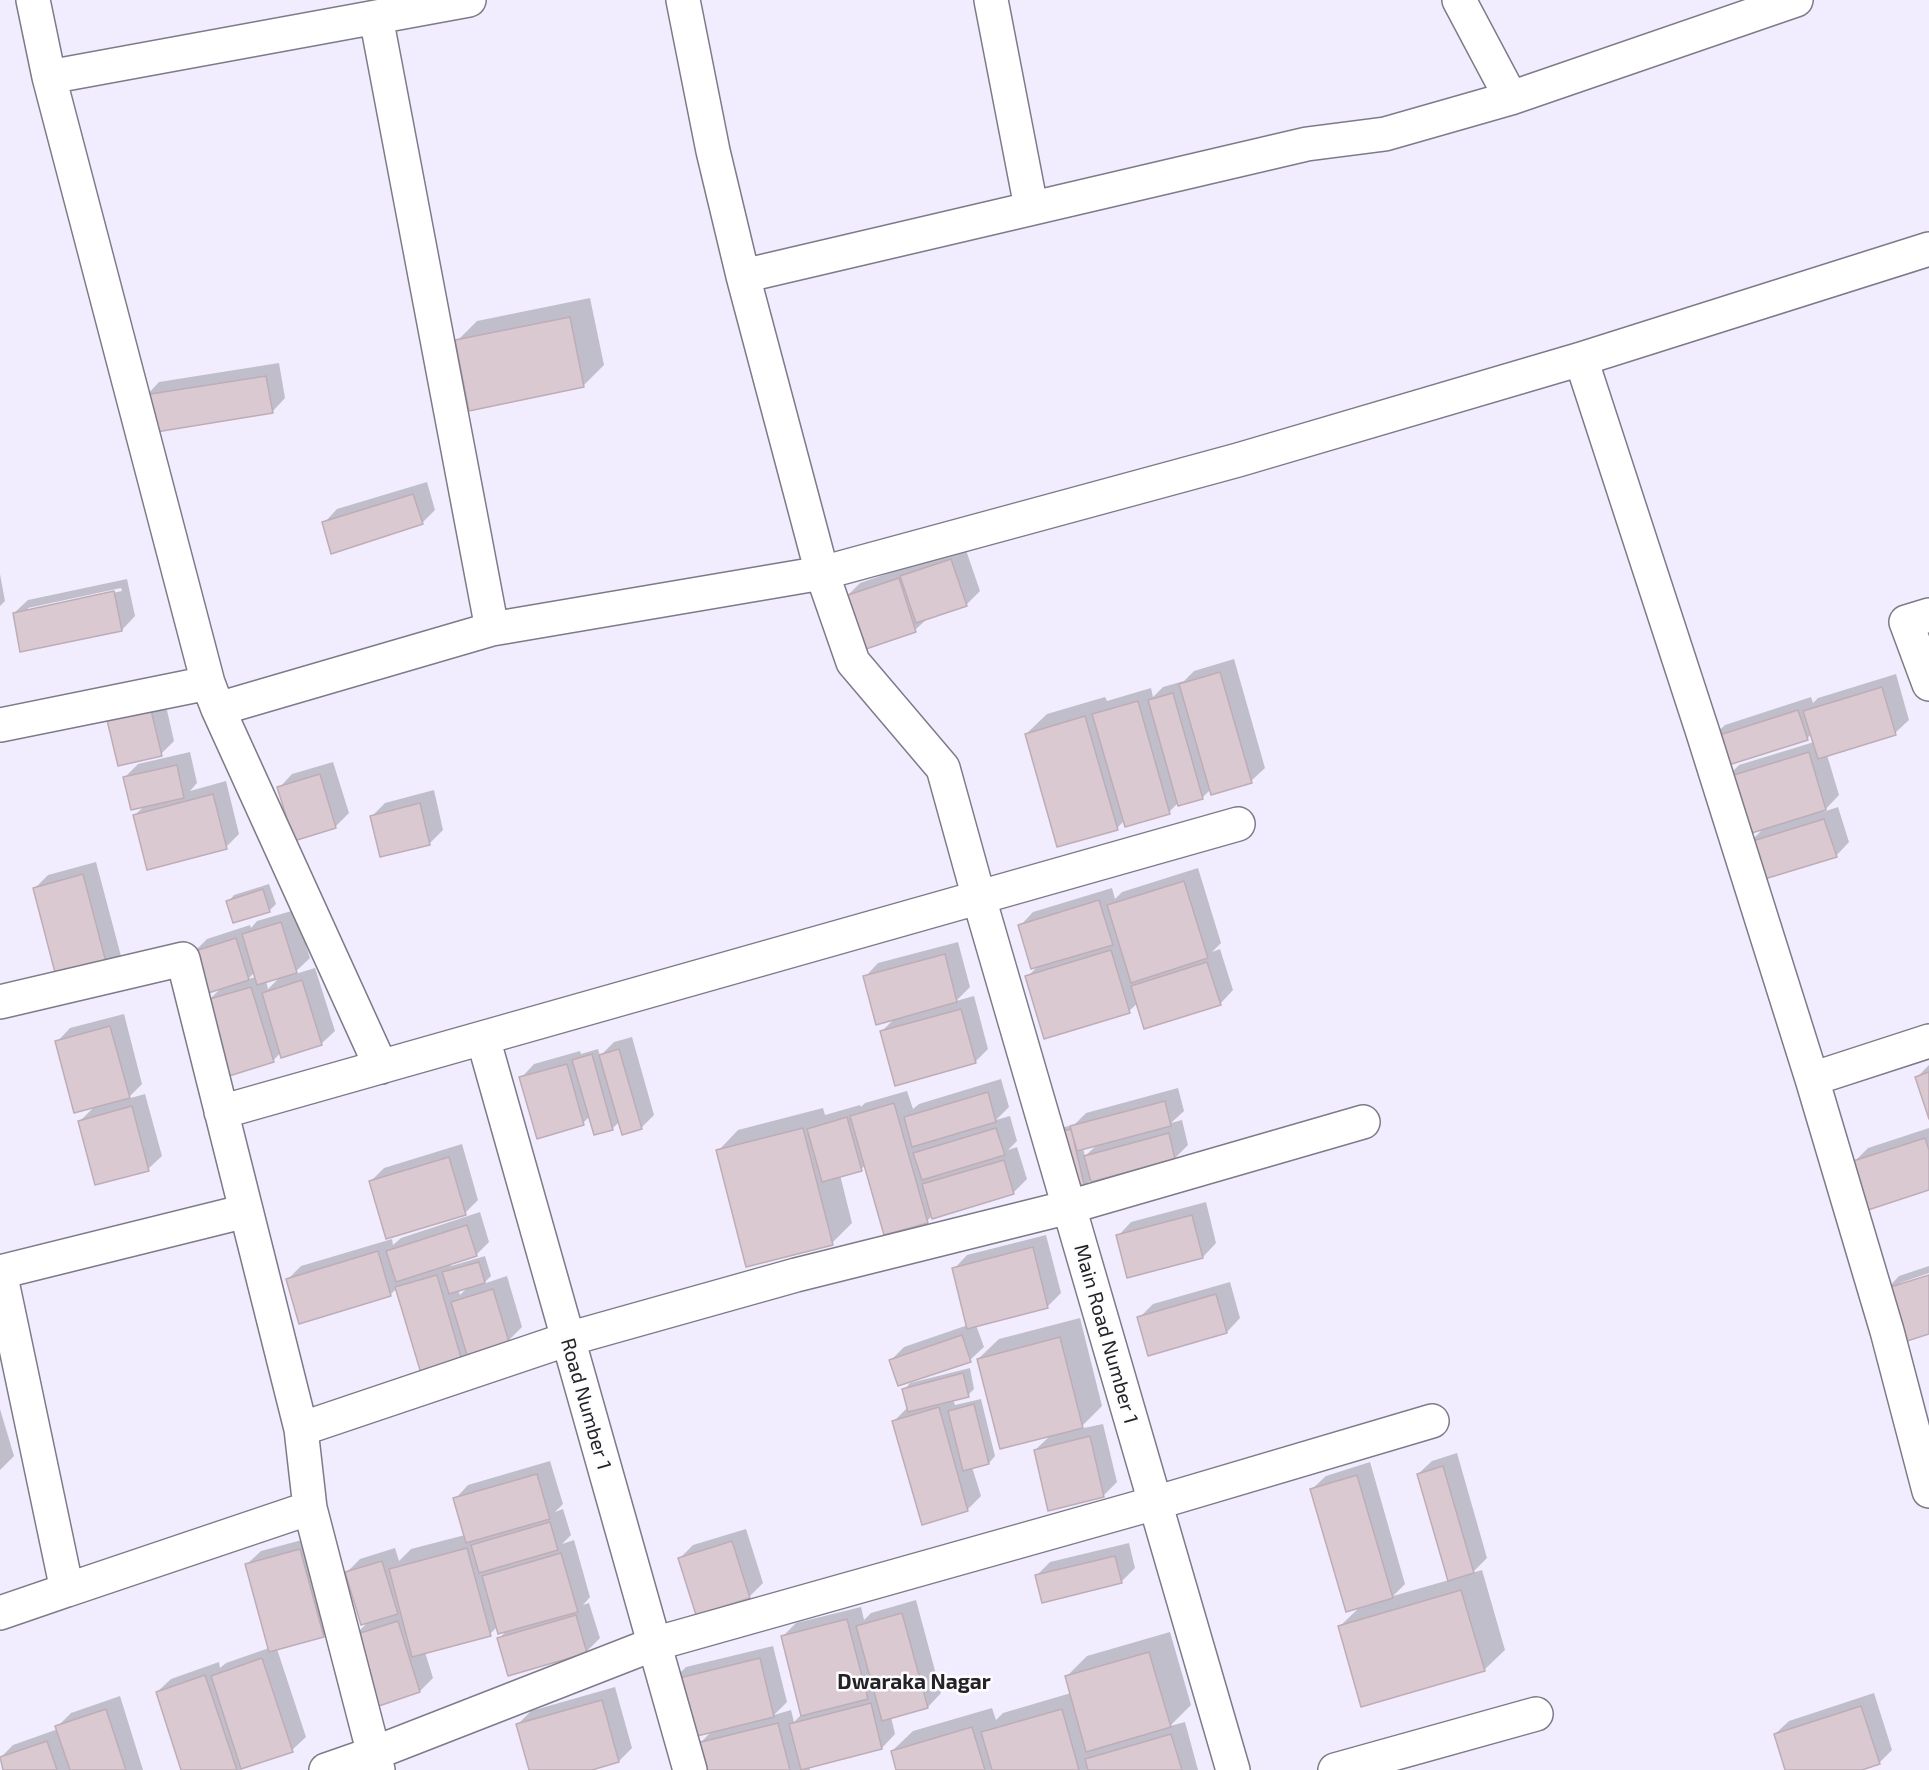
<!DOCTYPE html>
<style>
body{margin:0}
canvas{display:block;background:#f1edfe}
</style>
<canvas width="1929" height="1770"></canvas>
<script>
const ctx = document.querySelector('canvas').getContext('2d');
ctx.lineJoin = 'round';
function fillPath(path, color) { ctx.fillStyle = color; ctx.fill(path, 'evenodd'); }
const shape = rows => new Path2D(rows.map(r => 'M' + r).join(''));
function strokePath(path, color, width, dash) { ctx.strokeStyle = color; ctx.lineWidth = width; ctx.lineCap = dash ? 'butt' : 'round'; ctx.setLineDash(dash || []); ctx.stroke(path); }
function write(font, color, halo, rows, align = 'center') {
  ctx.font = font + ' "Exo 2",sans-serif'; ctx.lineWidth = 5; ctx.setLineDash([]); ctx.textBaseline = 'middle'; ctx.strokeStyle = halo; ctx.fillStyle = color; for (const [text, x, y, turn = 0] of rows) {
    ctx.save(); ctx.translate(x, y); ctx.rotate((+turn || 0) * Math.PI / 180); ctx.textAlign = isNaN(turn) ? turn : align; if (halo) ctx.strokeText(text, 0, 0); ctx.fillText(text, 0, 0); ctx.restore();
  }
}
fillPath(shape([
 [590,298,604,365,583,386,457,341,477,321],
 [279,363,285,398,272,412,146,396,159,382],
 [427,482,435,510,422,523,324,523,337,509],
 [965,547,980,591,966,605,928,618,915,630,847,596,860,583],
 [0,574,5,601,0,606],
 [127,579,135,616,122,630,14,613,28,600],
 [121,588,122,591,28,611,28,608],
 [1234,659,1265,768,1251,781,1211,789,1202,798,1178,803,1169,812,1124,821,1117,828,1026,734,1047,714,1105,697,1107,701,1151,688,1153,697,1163,687,1184,681,1194,671],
 [1896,674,1909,720,1895,733,1827,755,1839,795,1823,812,1838,807,1849,842,1836,856,1748,844,1765,827,1726,778,1739,765,1814,742,1811,734,1807,739,1711,738,1725,725,1811,697,1813,703,1818,698],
 [164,697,174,741,161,754,109,721],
 [190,752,197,783,190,791,226,781,239,834,226,847,135,815,145,805,125,777,138,764],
 [333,762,349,813,335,827,279,788,292,774],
 [434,790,443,830,430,843,371,817,385,803],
 [96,862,121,956,107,969,35,888,48,875],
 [1198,868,1221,943,1212,952,1220,949,1233,990,1220,1004,1138,1003,1129,1011,1027,977,1038,966,1020,926,1033,912,1112,888,1115,899,1122,892],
 [269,884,276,904,270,910,234,921,228,902,234,895],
 [295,910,310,958,292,975,315,968,335,1031,321,1044,281,1052,273,1061,208,1001,222,987,194,952,207,939,250,925,251,928,257,921],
 [255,972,256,977,248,979],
 [281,976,268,989,266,981],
 [958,942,970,987,956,1001,974,996,988,1049,975,1062,882,1031,895,1018,865,977,878,963],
 [124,1014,142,1084,127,1099,145,1094,162,1156,148,1169,80,1121,95,1106,57,1042,70,1028],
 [632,1037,654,1115,641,1128,619,1122,613,1128,595,1134,590,1116,583,1123,521,1078,534,1064,580,1051,581,1054,598,1049,600,1056,614,1042],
 [1929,1065,1929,1114,1917,1077],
 [1001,1079,1009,1107,996,1120,1010,1116,1017,1141,1008,1150,1017,1147,1027,1179,1013,1193,931,1217,927,1221,866,1165,861,1169,840,1175,852,1223,832,1243,718,1151,738,1130,823,1108,825,1115,860,1105,861,1107,865,1103,907,1091,913,1109,919,1104],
 [1178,1088,1184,1111,1171,1123,1182,1120,1188,1145,1175,1158,1090,1181,1085,1186,1059,1128,1074,1125,1086,1113],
 [1098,1144,1085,1156,1083,1148],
 [1929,1128,1929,1189,1855,1161,1868,1148],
 [462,1144,478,1200,465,1213,371,1181,384,1168],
 [1206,1202,1216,1243,1203,1257,1118,1236,1131,1222],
 [480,1212,489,1242,476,1255,450,1263,451,1266,485,1256,491,1276,483,1284,507,1276,522,1327,508,1341,476,1351,477,1354,463,1367,397,1288,390,1295,288,1279,301,1266,392,1239,393,1245,401,1238],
 [468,1287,460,1295,458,1290],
 [1046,1235,1061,1293,1047,1307,976,1325,984,1347,970,1360,891,1360,904,1347,968,1325,954,1269,967,1255],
 [1929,1266,1929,1273,1900,1283,1900,1286,1929,1276,1929,1332,1886,1290,1899,1276],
 [1230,1282,1240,1318,1227,1332,1139,1318,1153,1304],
 [1080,1318,1102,1406,1079,1429,1103,1424,1117,1482,1103,1496,1035,1450,1051,1435,978,1359,999,1339],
 [970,1368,974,1389,968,1395,953,1399,955,1405,981,1399,995,1456,989,1463,972,1467,981,1496,967,1510,894,1421,908,1407,904,1390,910,1383],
 [0,1409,14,1456,0,1470],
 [1457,1453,1487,1558,1472,1573,1482,1570,1505,1650,1484,1670,1340,1626,1360,1607,1312,1489,1326,1476,1370,1462,1405,1584,1393,1596,1449,1580,1418,1474,1432,1461],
 [550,1461,563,1504,555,1512,563,1509,571,1535,562,1544,574,1540,590,1597,583,1605,589,1603,600,1638,586,1652,499,1639,507,1630,498,1626,490,1634,425,1652,433,1678,420,1691,355,1635,369,1621,346,1573,360,1559,395,1548,399,1561,411,1549,465,1535,455,1499,468,1485],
 [746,1529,763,1583,749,1597,680,1558,693,1545],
 [313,1537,337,1622,323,1636,277,1649,306,1737,292,1750,245,1766,241,1770,183,1770,157,1692,171,1679,219,1662,220,1668,226,1663,269,1648,247,1564,261,1551],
 [1129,1543,1135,1568,1121,1582,1036,1576,1050,1562],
 [916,1600,941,1693,928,1707,891,1717,895,1734,882,1748,809,1766,810,1770,705,1770,699,1744,712,1731,673,1680,686,1667,773,1646,787,1702,774,1715,791,1710,794,1722,802,1714,782,1637,796,1623,861,1607,864,1620,871,1613],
 [1170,1632,1191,1705,1170,1726,1185,1722,1198,1770,898,1770,892,1751,913,1731,992,1708,996,1720,1003,1713,1071,1693,1066,1677,1087,1656],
 [615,1687,632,1748,619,1761,586,1770,530,1770,518,1724,531,1711],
 [1874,1693,1892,1750,1879,1763,1857,1770,1787,1770,1775,1734,1789,1721],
 [120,1696,143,1770,4,1770,0,1758,13,1745,58,1729,57,1727,71,1713]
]), '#0003');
const building = shape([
 [570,317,584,387,469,411,455,340,570,317],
 [266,376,273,413,150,433,144,395,266,376],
 [413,494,423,524,331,554,322,522,413,494],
 [951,559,967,606,916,623,900,576,951,559],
 [899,578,916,632,863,650,845,596,899,578],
 [114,591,122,631,20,652,13,613,114,591],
 [1220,672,1252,783,1211,795,1179,684,1220,672],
 [1882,687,1896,735,1818,759,1803,711,1882,687],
 [1173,693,1203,799,1178,806,1148,700,1173,693],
 [1138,701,1170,814,1125,827,1092,714,1138,701],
 [151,710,162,756,118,766,107,720,151,710],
 [1798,710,1808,740,1719,768,1710,738,1798,710],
 [1085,716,1118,830,1057,847,1025,734,1085,716],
 [1809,752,1826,810,1742,836,1724,778,1809,752],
 [177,765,184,798,131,810,123,777,177,765],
 [320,774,336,828,294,841,277,787,320,774],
 [213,794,227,849,147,870,133,815,213,794],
 [420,803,430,845,380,857,370,816,420,803],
 [1824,819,1837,857,1758,881,1746,843,1824,819],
 [83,874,108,970,58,984,33,888,83,874],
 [1184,881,1208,958,1131,983,1107,905,1184,881],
 [263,889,270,912,233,923,226,901,263,889],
 [1099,900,1113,945,1031,969,1018,925,1099,900],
 [281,922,297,973,257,985,242,934,281,922],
 [236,938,249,980,205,994,192,952,236,938],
 [1111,950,1130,1013,1044,1039,1025,976,1111,950],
 [945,954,957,1002,876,1025,863,976,945,954],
 [1207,962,1221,1005,1144,1029,1131,986,1207,962],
 [302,980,322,1045,281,1058,262,993,302,980],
 [251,987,274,1062,229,1076,206,1000,251,987],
 [961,1009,976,1063,895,1086,880,1031,961,1009],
 [110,1026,130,1098,74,1113,55,1041,110,1026],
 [619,1049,642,1129,622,1135,599,1055,619,1049],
 [592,1054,613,1130,594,1135,572,1060,592,1054],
 [567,1064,584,1125,537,1139,519,1077,567,1064],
 [1929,1072,1929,1119,1915,1077,1929,1072],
 [988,1092,996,1122,912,1147,904,1117,988,1092],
 [1165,1101,1171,1126,1077,1151,1070,1126,1165,1101],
 [894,1103,928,1223,884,1235,850,1116,894,1103],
 [132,1106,149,1171,95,1185,78,1121,132,1106],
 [847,1117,862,1171,822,1182,807,1129,847,1117],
 [803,1128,833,1245,746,1267,716,1150,803,1128],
 [996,1128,1005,1155,922,1180,913,1153,996,1128],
 [1071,1129,1085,1188,1067,1193,1051,1134,1071,1129],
 [1169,1133,1175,1159,1091,1182,1084,1156,1169,1133],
 [1925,1138,1929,1150,1929,1190,1868,1210,1853,1161,1925,1138],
 [449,1157,466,1215,386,1239,369,1181,449,1157],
 [1004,1160,1014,1194,932,1219,922,1184,1004,1160],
 [1192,1215,1203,1258,1127,1278,1116,1235,1192,1215],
 [467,1225,477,1256,396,1282,386,1251,467,1225],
 [1033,1247,1048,1308,967,1329,952,1268,1033,1247],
 [378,1251,391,1296,299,1324,286,1279,378,1251],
 [479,1262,485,1283,449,1294,442,1272,479,1262],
 [437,1275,464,1368,423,1380,395,1287,437,1275],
 [1929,1275,1929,1334,1901,1343,1884,1289,1929,1275],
 [493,1289,509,1342,467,1355,451,1302,493,1289],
 [1216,1294,1227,1333,1148,1356,1137,1317,1216,1294],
 [962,1335,971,1362,898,1386,889,1360,962,1335],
 [1060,1337,1083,1428,1000,1449,977,1359,1060,1337],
 [963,1373,969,1397,908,1412,902,1389,963,1373],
 [974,1404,989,1464,963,1471,948,1411,974,1404],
 [939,1407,968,1511,922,1525,892,1421,939,1407],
 [1090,1436,1104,1497,1048,1511,1034,1450,1090,1436],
 [1443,1466,1474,1573,1448,1581,1417,1474,1443,1466],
 [537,1474,550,1519,466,1543,453,1498,537,1474],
 [1357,1475,1393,1598,1346,1612,1310,1489,1357,1475],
 [550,1522,558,1550,479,1573,471,1545,550,1522],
 [732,1541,750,1598,696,1615,678,1558,732,1541],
 [467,1548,491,1636,412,1657,389,1569,467,1548],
 [300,1549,324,1637,269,1652,245,1564,300,1549],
 [561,1553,578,1612,498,1634,482,1576,561,1553],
 [1115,1556,1122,1583,1042,1603,1035,1575,1115,1556],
 [382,1561,398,1614,361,1625,345,1572,382,1561],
 [1461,1590,1485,1671,1361,1707,1338,1626,1461,1590],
 [902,1613,928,1708,882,1721,856,1626,902,1613],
 [576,1615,587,1653,508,1676,497,1638,576,1615],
 [847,1619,868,1699,801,1716,781,1636,847,1619],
 [398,1621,420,1692,376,1707,354,1635,398,1621],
 [1149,1652,1171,1727,1086,1752,1065,1676,1149,1652],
 [262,1658,293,1752,241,1769,211,1676,262,1658],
 [760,1658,774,1717,685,1739,671,1680,760,1658],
 [205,1675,237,1770,181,1770,156,1692,205,1675],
 [602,1700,619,1762,592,1770,529,1770,516,1724,602,1700],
 [871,1703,882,1749,801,1770,789,1724,871,1703],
 [1861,1706,1880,1764,1862,1770,1785,1770,1774,1734,1861,1706],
 [106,1709,126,1770,70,1770,55,1726,106,1709],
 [1062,1709,1079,1770,992,1770,981,1732,1062,1709],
 [778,1723,790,1770,704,1770,697,1743,778,1723],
 [972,1727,985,1770,896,1770,891,1751,972,1727],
 [1171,1734,1182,1770,1088,1770,1085,1759,1171,1734],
 [47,1741,57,1770,3,1770,0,1757,47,1741]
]);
fillPath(building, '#dbc9d2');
strokePath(building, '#beadb6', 1.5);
const minor = shape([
 [33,0,49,77,208,683],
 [683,0,713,151,743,276,822,573,853,662,943,768,979,898,1233,1770],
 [991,0,1031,207],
 [1459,0,1511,98],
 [376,17,492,629],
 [49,77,469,0],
 [743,276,1307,144,1385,134,1511,98,1796,0],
 [1581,359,1703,733,1812,1079,1887,1331,1929,1491],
 [1929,615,1906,622,1929,684],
 [218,709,492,629,822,573,1238,460,1581,359,1929,249],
 [0,725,208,683,218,709,381,1067],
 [0,1002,183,959,301,1429,310,1508,378,1770],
 [483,1038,690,1770],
 [1812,1079,1929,1041],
 [221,1112,1238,824],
 [0,1272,67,1590,310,1508],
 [0,1272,246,1211],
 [301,1429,568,1339,796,1275,1069,1207,1363,1122],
 [0,1613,67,1590],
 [326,1770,372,1754,654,1644,1155,1503,1432,1421],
 [1335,1770,1536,1714]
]);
strokePath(minor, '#7e7b89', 36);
strokePath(minor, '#fff', 33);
write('20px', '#242228', '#fdfdfd', [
 ["Main Road Number 1",1106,1334,74],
 ["Road Number 1",586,1404,74]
]);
write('bold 21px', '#242228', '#fdfdfd', [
 ["Dwaraka Nagar",914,1682]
]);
</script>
